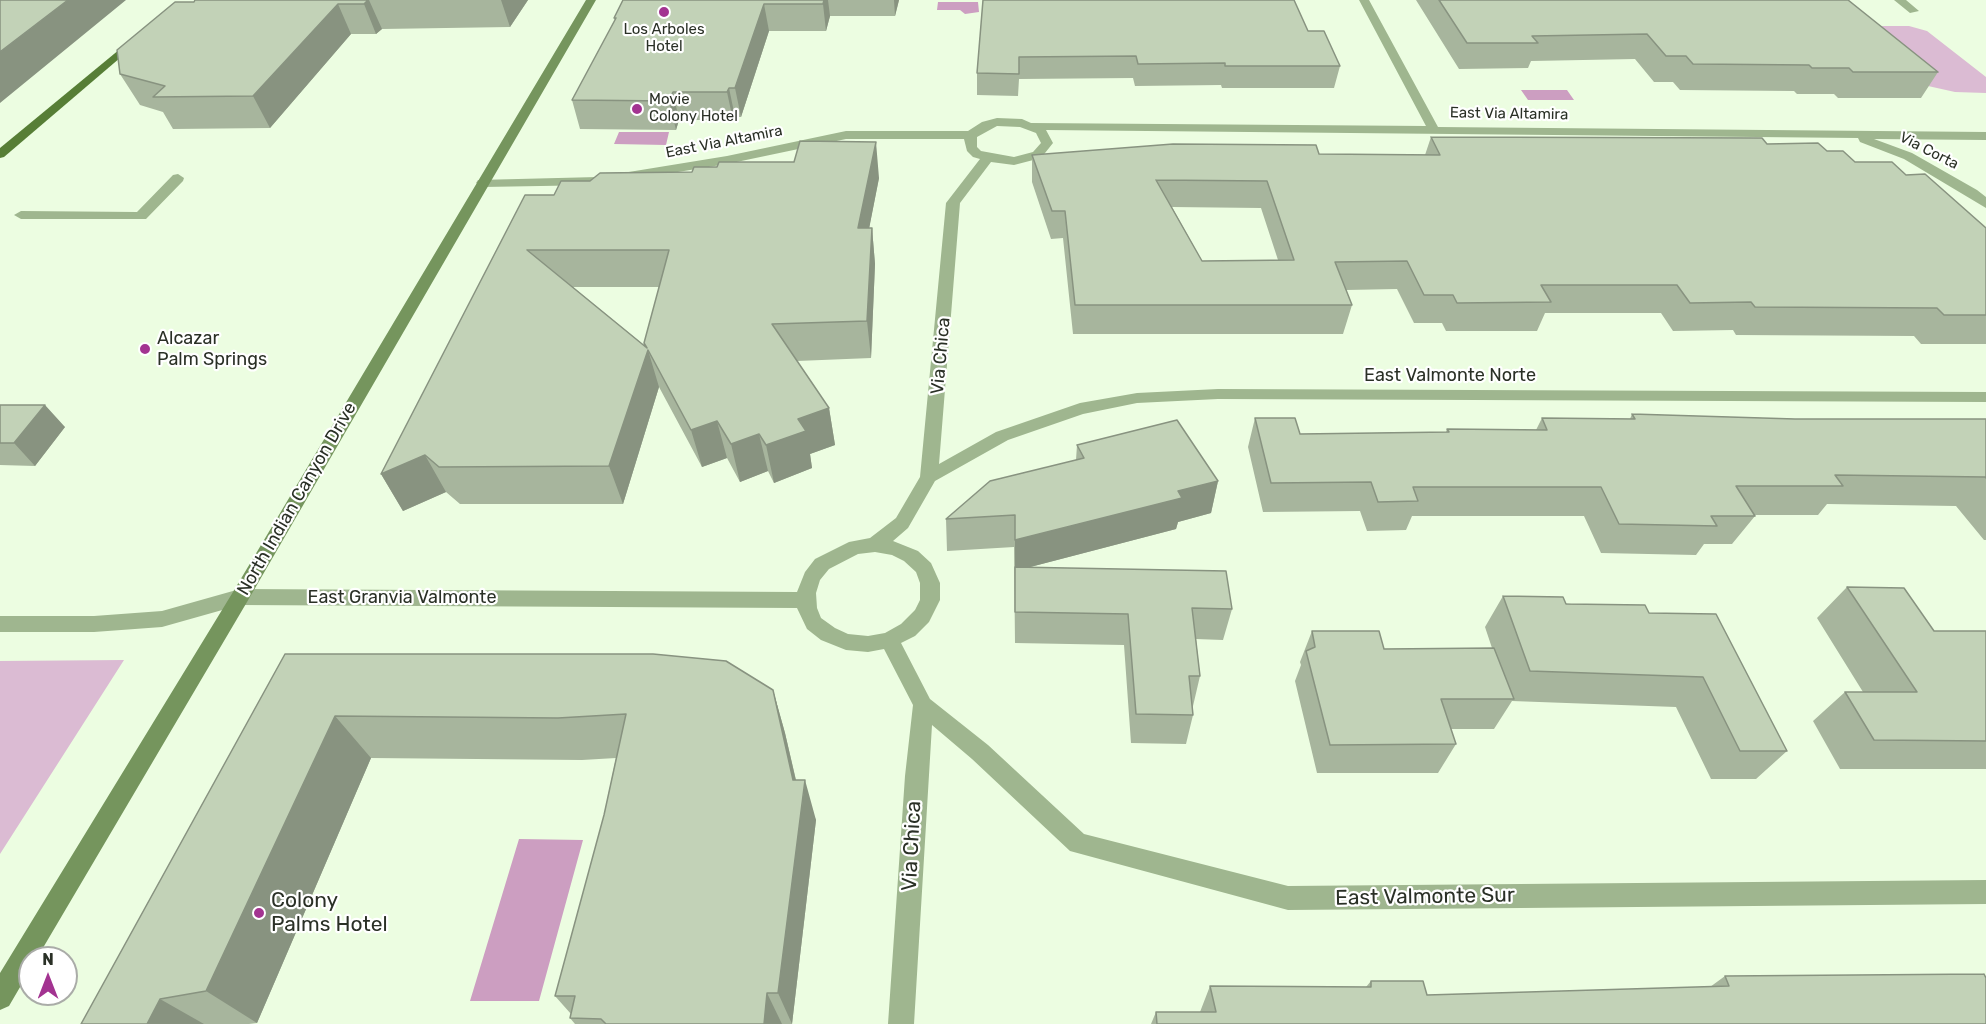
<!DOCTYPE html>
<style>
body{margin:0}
#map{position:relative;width:1986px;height:1024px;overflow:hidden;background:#ecfde1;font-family:Rubik,sans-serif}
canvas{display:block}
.north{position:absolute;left:18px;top:946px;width:60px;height:60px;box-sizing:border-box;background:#fff;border:2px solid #aaaca8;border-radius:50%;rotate:0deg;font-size:16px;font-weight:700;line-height:24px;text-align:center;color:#2a3026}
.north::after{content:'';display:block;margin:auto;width:21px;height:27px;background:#a33391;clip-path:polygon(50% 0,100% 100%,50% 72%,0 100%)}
</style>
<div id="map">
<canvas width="1986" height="1024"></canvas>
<div class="north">N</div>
</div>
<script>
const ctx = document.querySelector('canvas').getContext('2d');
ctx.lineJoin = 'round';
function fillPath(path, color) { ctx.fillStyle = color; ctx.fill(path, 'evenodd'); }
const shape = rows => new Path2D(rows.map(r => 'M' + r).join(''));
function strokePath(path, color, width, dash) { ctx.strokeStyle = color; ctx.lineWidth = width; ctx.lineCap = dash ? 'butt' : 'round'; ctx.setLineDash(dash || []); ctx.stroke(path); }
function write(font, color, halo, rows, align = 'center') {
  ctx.font = font + ' Rubik,sans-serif'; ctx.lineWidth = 4.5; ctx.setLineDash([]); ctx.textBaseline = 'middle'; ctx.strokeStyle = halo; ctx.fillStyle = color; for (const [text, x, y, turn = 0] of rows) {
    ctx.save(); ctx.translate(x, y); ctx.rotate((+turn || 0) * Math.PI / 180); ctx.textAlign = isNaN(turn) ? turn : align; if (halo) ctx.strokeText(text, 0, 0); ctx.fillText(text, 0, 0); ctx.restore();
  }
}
fillPath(shape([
 [1869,26,1909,26,1927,31,1986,77,1986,93,1955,92,1928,86],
 [124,660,0,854,0,661]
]), '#dbbbd3');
fillPath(shape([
 [938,2,978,2,979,12,965,14,960,10,937,10],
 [1521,90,1567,90,1574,100,1528,100],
 [619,132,669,132,666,145,614,144],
 [519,839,583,840,539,1001,470,1001]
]), '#cc9ec1');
fillPath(shape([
 [1894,0,1906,0,1919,11,1910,13,1894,0],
 [178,174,184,178,183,181,146,219,21,219,14,215,21,211,137,212,173,175,178,174]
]), '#9fb68f');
fillPath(shape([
 [1359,0,1369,0,1438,127,1986,132,1986,140,1874,139,1912,153,1977,190,1986,197,1986,208,1904,159,1860,142,1858,138,1046,130,1053,143,1041,158,1014,165,991,162,960,203,939,464,996,432,1080,403,1137,393,1218,389,1986,392,1986,402,1218,399,1137,403,1083,414,1008,440,935,481,908,528,893,541,918,551,931,563,940,583,940,600,929,622,915,636,901,643,930,699,988,745,1084,834,1288,886,1986,880,1986,904,1288,910,1070,851,972,759,932,725,914,1024,888,1024,905,776,913,705,884,649,868,652,846,650,821,640,807,629,797,608,240,605,162,627,94,632,0,632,0,616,94,616,162,611,240,589,797,592,805,572,815,559,849,542,870,538,896,518,920,477,946,203,980,159,973,157,967,151,964,139,846,139,727,164,598,185,483,187,476,183,478,180,598,177,727,156,846,131,968,131,982,122,997,118,1022,119,1031,123,1426,126,1359,0],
 [997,126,1020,127,1036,133,1041,143,1033,152,1014,157,981,151,977,147,977,137,997,126],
 [875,552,892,555,904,561,916,572,920,583,920,600,915,610,901,624,885,633,868,636,848,634,835,628,821,618,817,608,816,593,820,580,829,569,858,554,875,552]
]), '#9fb68f');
fillPath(shape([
 [586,0,596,0,247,602,37,958,30,958,30,970,9,1006,0,1010,0,973,233,592,586,0]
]), '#75955d');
fillPath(shape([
 [137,35,142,38,141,40,4,157,0,158,0,148,137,35]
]), '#577e36');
fillPath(shape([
 [195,0,528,0,510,27,382,29,376,34,351,34,270,128,173,129,163,112,140,105,120,74,194,2],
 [623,0,899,0,895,16,830,16,826,31,769,31,741,117,735,117,733,120,679,120,676,130,580,129,572,100,615,21,614,18],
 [983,0,1308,31,1340,66,1334,88,1222,88,1221,85,1135,86,1133,78,1019,79,1018,96,977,95,977,73],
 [1416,0,1848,0,1938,72,1921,98,1838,98,1834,94,1797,94,1794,91,1680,90,1673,82,1654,82,1635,59,1531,61,1528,68,1459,69],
 [1431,137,1767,144,1827,151,1855,162,1906,175,1986,228,1986,344,1921,344,1914,336,1736,335,1733,330,1673,331,1661,313,1545,313,1537,331,1446,331,1442,323,1414,323,1397,289,1346,290,1352,305,1343,334,1073,334,1063,238,1051,239,1032,182,1032,155,1319,154,1425,155],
 [1172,207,1261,208,1278,260,1202,261],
 [879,178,869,228,872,228,875,264,871,358,797,361,829,408,835,445,810,454,812,468,774,483,768,471,740,482,727,458,702,467,659,387,623,504,460,504,446,492,403,511,381,474,554,195],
 [573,287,659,287,644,343,645,346],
 [0,405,65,427,35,466,0,465],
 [1632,414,1795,419,1986,419,1986,540,1984,540,1956,506,1827,504,1818,515,1754,515,1755,516,1732,544,1704,544,1696,555,1601,553,1584,516,1412,516,1406,530,1367,531,1360,511,1263,512,1248,447,1255,418,1300,434,1446,432,1447,429,1536,430,1542,418,1630,419],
 [1077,445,1218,481,1211,513,1178,522,1176,529,1030,567,1232,609,1223,640,1196,639,1200,676,1193,706,1193,715,1186,744,1131,743,1124,645,1015,643,1014,547,947,551,946,519,1076,460],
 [1847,587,1934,631,1986,631,1986,769,1840,769,1813,721,1845,692,1863,692,1817,618],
 [1503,596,1649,613,1787,751,1756,779,1711,779,1676,707,1512,701,1494,729,1451,729,1456,744,1438,773,1317,773,1295,681,1301,665,1300,662,1312,631,1384,649,1492,648,1485,627],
 [285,654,773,690,785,733,796,780,816,820,792,1024,575,1024,570,1018,571,1014,555,996,604,815,616,758,582,760,371,758,257,1023,249,1024,81,1024],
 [1725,976,1986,1024,1151,1024,1156,1012,1200,1012,1210,986,1366,987,1371,981,1427,995,1710,987]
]), '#a7b59d');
fillPath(shape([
 [68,0,126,0,0,103,0,52],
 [368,0,369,0,382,29,376,34,364,4],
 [501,0,528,0,510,27],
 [824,0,828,0,830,16,826,31,823,4],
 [894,0,899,0,895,16],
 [338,4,351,34,270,128,253,96],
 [764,4,769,31,741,117,735,88],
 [729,88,735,117,733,120,727,92],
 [673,92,679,120,676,130,669,101],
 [876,142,879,178,862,265,858,228],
 [872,228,875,264,871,358,867,321],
 [648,350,659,387,623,504,609,466],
 [45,405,65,427,35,466,14,443],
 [829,408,835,445,810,454,812,468,774,483,766,445,798,419],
 [717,421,727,458,702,467,691,430],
 [759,434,768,471,740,482,731,444],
 [425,455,446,492,403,511,381,474],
 [1218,481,1211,513,1178,522,1176,529,1015,571,1015,540,1178,491],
 [773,690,785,733,802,807,805,780,816,820,792,1024,778,993,793,780],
 [335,716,371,758,257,1023,206,991],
 [767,993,782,1024,764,1024],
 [160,999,204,1024,147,1024]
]), '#889380');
const building = shape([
 [0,0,68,0,0,52,0,0],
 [195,0,368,0,364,4,338,4,253,96,153,97,165,86,120,74,117,50,175,2,194,2,195,0],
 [623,0,824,0,823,4,764,4,735,88,729,88,727,92,673,92,669,101,572,100,616,18,614,18,623,0],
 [983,0,1294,0,1308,31,1324,31,1340,66,1225,66,1225,63,1138,64,1136,56,1019,57,1019,74,977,73,983,0],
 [1439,0,1848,0,1938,72,1853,72,1849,68,1812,68,1809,65,1693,64,1686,56,1666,56,1647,34,1532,36,1538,43,1467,43,1439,0],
 [1431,137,1762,138,1767,144,1818,143,1827,151,1843,151,1855,162,1892,162,1906,175,1925,174,1986,228,1986,315,1944,315,1937,308,1755,307,1751,302,1690,303,1677,285,1541,285,1551,302,1457,303,1453,295,1424,295,1407,261,1335,262,1352,305,1075,305,1065,211,1052,211,1032,155,1173,144,1316,145,1319,154,1440,155,1431,137],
 [1156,180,1267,181,1294,260,1202,261,1156,180],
 [800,141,876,142,858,228,872,228,867,321,772,324,829,408,798,419,806,431,766,445,759,434,731,444,717,421,691,430,648,350,609,466,439,467,425,455,381,474,525,195,554,195,561,181,590,181,600,173,692,172,694,167,717,167,719,162,794,162,800,141],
 [527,250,669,250,644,343,647,348,527,250],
 [0,405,45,405,14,443,0,443,0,405],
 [1632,414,1795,419,1986,419,1986,478,1985,477,1835,475,1843,486,1736,486,1755,516,1711,516,1717,526,1619,524,1601,487,1413,487,1418,501,1378,502,1371,482,1271,483,1255,418,1295,418,1300,434,1449,432,1447,429,1547,430,1542,418,1635,419,1632,414],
 [1177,420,1218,481,1178,491,1182,498,1015,540,1015,515,946,519,990,481,1084,458,1077,445,1177,420],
 [1015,567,1226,571,1232,609,1192,608,1200,676,1189,676,1193,715,1136,714,1128,614,1015,612,1015,567],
 [1847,587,1904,588,1934,631,1986,631,1986,741,1874,740,1845,692,1917,692,1847,587],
 [1503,596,1563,597,1566,604,1645,605,1649,613,1716,614,1787,751,1740,751,1703,677,1530,671,1503,596],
 [1312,631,1379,631,1384,649,1494,648,1514,699,1441,699,1456,744,1330,745,1306,651,1315,647,1312,631],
 [285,654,653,654,726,661,773,690,793,780,805,780,778,993,767,993,764,1024,606,1024,601,1019,570,1018,575,996,555,996,604,815,626,714,558,718,335,716,206,991,160,999,147,1024,81,1024,285,654],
 [1984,974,1986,978,1986,1024,1157,1024,1156,1012,1216,1012,1210,986,1371,987,1371,981,1423,981,1427,995,1729,986,1725,976,1984,974]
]);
fillPath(building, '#c2d2b7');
strokePath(building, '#889380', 1.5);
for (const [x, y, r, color] of [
 [664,12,6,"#a33391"],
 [637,109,6,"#a33391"],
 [145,349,6,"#a33391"],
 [259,913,6,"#a33391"]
]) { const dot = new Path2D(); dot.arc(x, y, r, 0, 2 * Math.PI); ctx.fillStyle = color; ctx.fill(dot); strokePath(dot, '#fff', 2); }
write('15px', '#2a3026', '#fff', [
 ["Los Arboles",664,30],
 ["Hotel",664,47],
 ["Movie",649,100,"left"],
 ["Colony Hotel",649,117,"left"]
]);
write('15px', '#2a3026', '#fff', [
 ["East Via Altamira",1509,114,1],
 ["East Via Altamira",724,142,-11],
 ["Via Corta",1929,151,27]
]);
write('18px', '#2a3026', '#fff', [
 ["Alcazar",157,339],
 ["Palm Springs",157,360]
], 'left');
write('18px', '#2a3026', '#fff', [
 ["Via Chica",941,356,-85],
 ["East Valmonte Norte",1450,376],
 ["North Indian Canyon Drive",297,499,-60],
 ["East Granvia Valmonte",402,598]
]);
write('21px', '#2a3026', '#fff', [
 ["Via Chica",912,846,-87],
 ["East Valmonte Sur",1425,897,-1]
]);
write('21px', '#2a3026', '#fff', [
 ["Colony",271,901],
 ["Palms Hotel",271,925]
], 'left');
</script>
